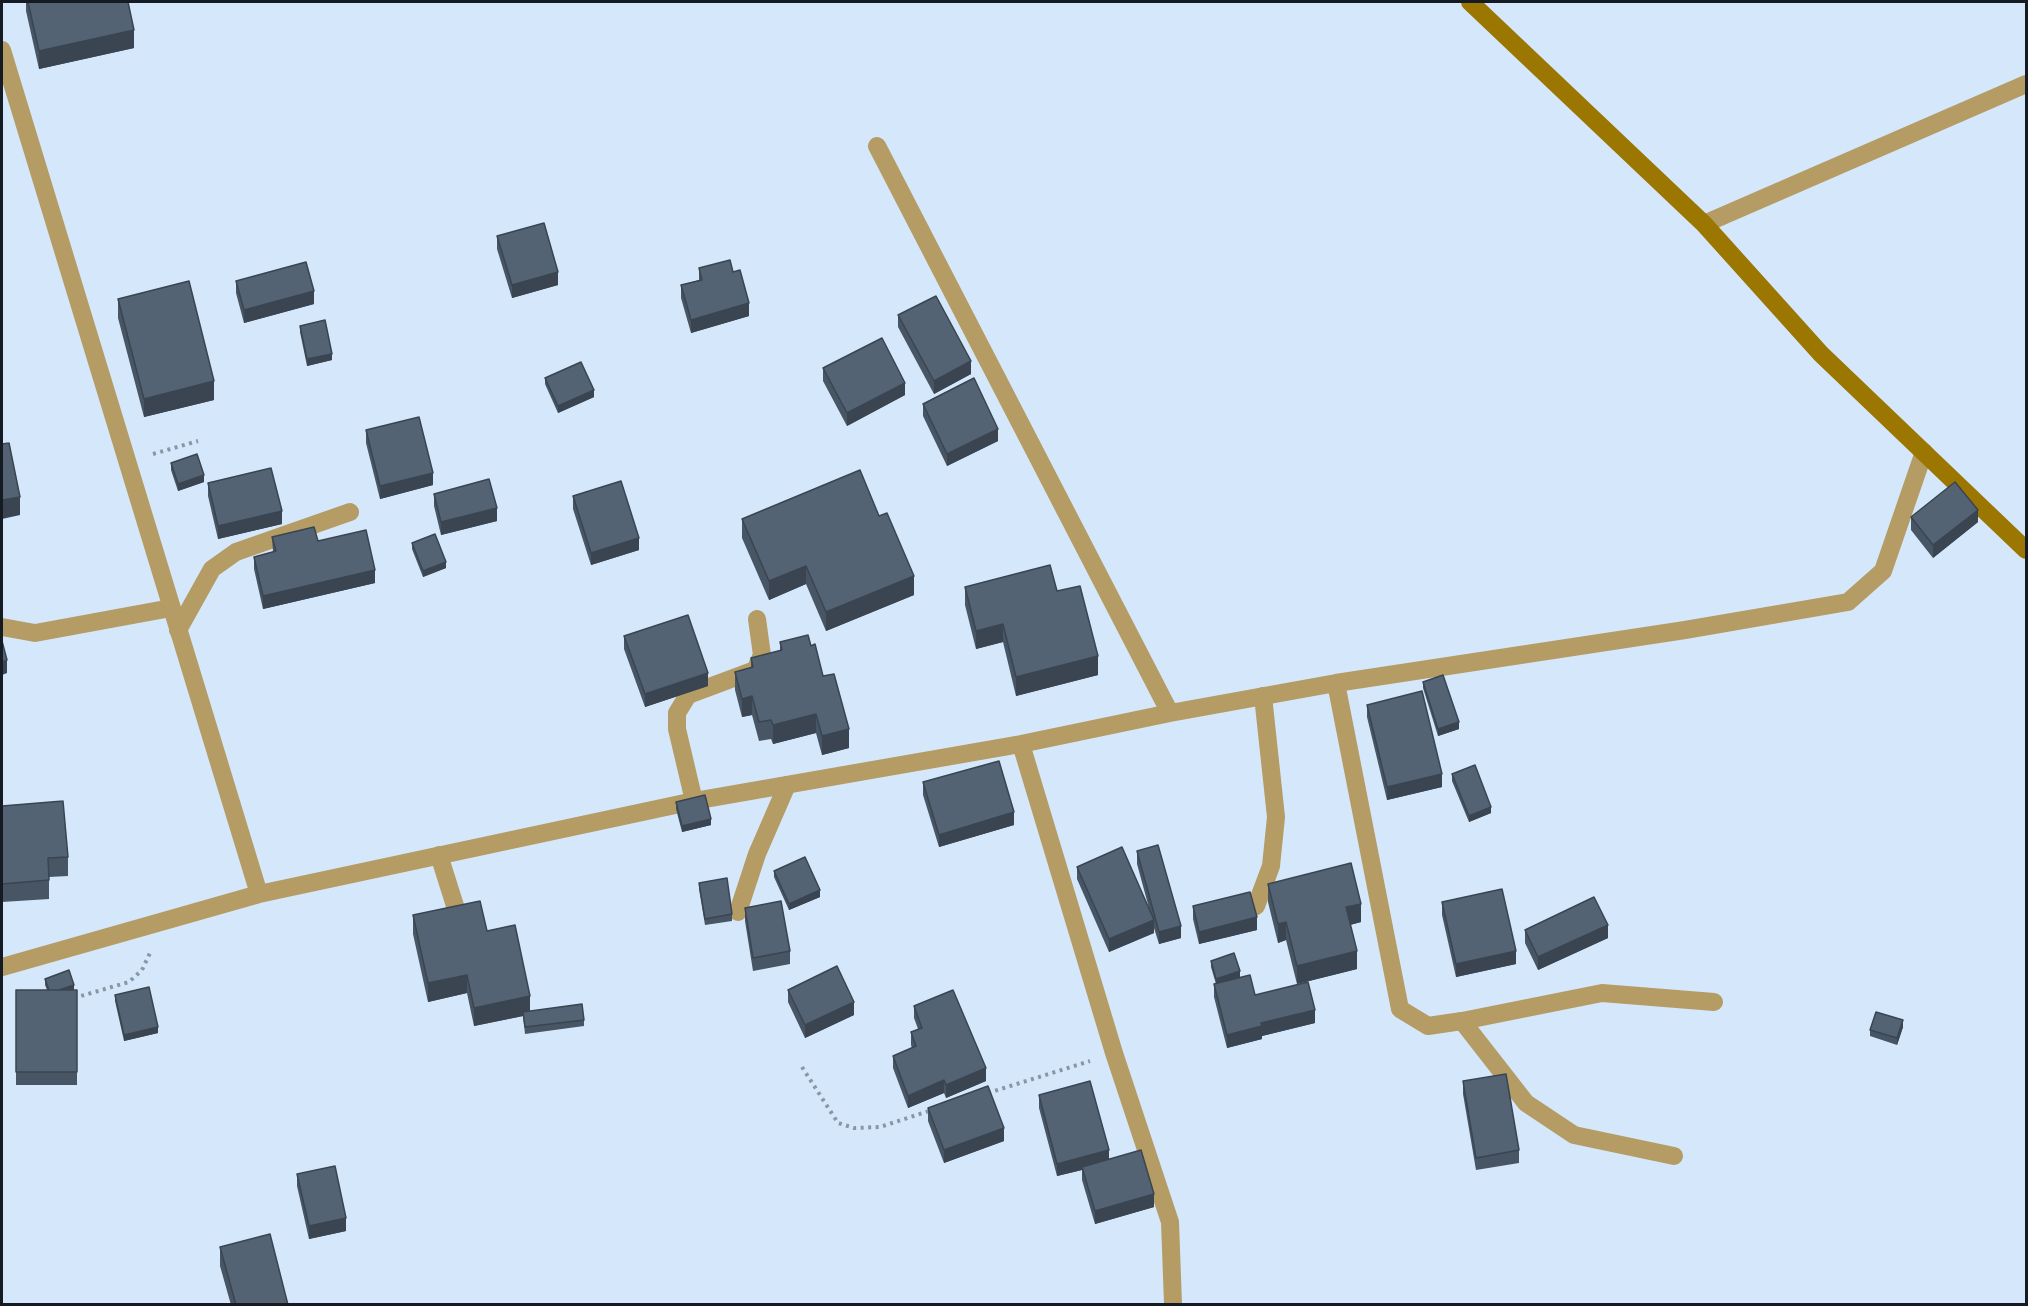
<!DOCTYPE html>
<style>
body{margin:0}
#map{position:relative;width:2028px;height:1306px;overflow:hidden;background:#d5e8fb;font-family:"DM Sans",sans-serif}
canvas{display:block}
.frame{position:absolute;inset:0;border:3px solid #151b22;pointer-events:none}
</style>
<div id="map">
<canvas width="2028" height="1306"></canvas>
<div class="frame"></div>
</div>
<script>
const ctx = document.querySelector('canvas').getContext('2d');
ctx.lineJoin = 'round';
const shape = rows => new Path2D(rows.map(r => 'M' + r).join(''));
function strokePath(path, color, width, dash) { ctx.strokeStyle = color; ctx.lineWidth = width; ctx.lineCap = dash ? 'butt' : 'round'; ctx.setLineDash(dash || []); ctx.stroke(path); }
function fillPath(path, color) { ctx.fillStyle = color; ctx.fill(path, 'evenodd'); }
strokePath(shape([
 [153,454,198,441],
 [74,998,129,982,142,970,150,953],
 [802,1067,838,1123,854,1128,880,1127,932,1110],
 [988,1093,1090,1061]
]), '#8997a5', 4, [3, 4.5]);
strokePath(shape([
 [2,627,35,633,171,608],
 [178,630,212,569,236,552,350,512],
 [694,801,677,729,677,713,688,695,755,670,762,655,757,619],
 [439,855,462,928],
 [1256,906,1271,866,1276,817,1263,696],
 [738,912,757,854,787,785],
 [1462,1021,1526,1103,1574,1135,1674,1156]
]), '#b49c64', 18);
strokePath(shape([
 [2,50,259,894],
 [877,146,1170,713],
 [1704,224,2026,84],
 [1336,683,1400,1009,1428,1026,1462,1021,1602,993,1714,1002],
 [1021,744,1114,1053,1170,1222,1173,1304],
 [2,967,259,894,694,801,1021,744,1170,713,1336,683,1685,630,1848,602,1883,571,1924,452]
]), '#b49c64', 18);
strokePath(shape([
 [1470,2,1704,224,1821,354,2026,550]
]), '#9b7701', 18);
fillPath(shape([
 [26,2,128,2,134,48,39,69,26,11],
 [497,236,558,285,512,298,497,249],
 [699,268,733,272,749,316,691,333,681,298,681,285,699,280],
 [236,281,314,304,244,323,236,293],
 [118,299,214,400,144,417,118,318],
 [898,315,971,374,934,394,898,327],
 [300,326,332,360,307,366,300,332],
 [823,368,905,395,847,426,823,381],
 [545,378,594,397,558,413,545,384],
 [923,404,998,441,947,466,923,416],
 [366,430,433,485,380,499,366,443],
 [171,463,204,482,178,491,171,470],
 [208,483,282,524,218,539,208,496],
 [434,494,497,521,441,535,434,506],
 [573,496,639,550,591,565,573,509],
 [879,516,914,595,826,631,806,584,769,600,742,538,742,519],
 [1911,517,1978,522,1933,558,1911,530],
 [272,537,318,541,375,583,263,609,254,569,254,557,273,552],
 [412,543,446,568,423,577,412,549],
 [965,587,1057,591,1098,675,1016,696,1003,642,976,649,965,605],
 [624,636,708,686,645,707,624,649],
 [780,642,811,646,823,676,849,748,822,755,816,733,773,744,771,739,759,741,752,715,742,717,735,690,735,672,751,668,751,658,780,651],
 [1423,682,1459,729,1438,736,1423,688],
 [1367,705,1442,787,1387,800,1367,717],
 [1452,774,1491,813,1469,822,1452,781],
 [923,782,1014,825,939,847,923,795],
 [676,802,711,825,682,832,676,809],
 [2,806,68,857,68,876,49,877,49,899,2,902],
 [1137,851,1181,938,1159,944,1154,928,1154,933,1109,952,1077,879,1077,867,1149,908,1137,864],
 [774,871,820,897,789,910,774,877],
 [699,883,732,914,732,921,705,925,699,889],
 [1268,884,1361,922,1350,925,1357,969,1297,984,1286,940,1278,943,1268,902],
 [1442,902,1516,964,1456,977,1442,915],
 [1193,906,1257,930,1199,944,1193,919],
 [745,908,790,951,790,964,753,971,745,921],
 [413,915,487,931,530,1011,584,1020,584,1026,525,1034,523,1016,474,1026,467,993,428,1002,413,934],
 [1525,930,1608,938,1538,970,1525,943],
 [1211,961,1240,977,1255,995,1315,1023,1262,1036,1262,1039,1227,1048,1214,997,1214,984,1216,984,1211,967],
 [45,979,74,990,77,990,77,1085,16,1085,16,990,47,990,45,985],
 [788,990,854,1015,805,1038,788,1002],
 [115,995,158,1033,124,1041,115,1001],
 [914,1006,986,1081,946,1098,944,1093,908,1108,893,1068,893,1056,912,1048,911,1045,911,1032,918,1029,914,1018],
 [1903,1027,1897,1045,1870,1036,1870,1030],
 [1463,1081,1519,1150,1519,1163,1476,1170,1463,1094],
 [1039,1095,1109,1160,1154,1207,1095,1224,1082,1180,1082,1170,1057,1176,1039,1108],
 [928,1108,1004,1141,944,1163,928,1121],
 [297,1174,346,1231,309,1239,297,1186],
 [220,1247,288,1305,231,1305,220,1266]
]), '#475564');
fillPath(shape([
 [134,30,134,48,39,69,39,51],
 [558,272,558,285,512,298,512,285],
 [314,291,314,304,244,323,244,310],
 [749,303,749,316,691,333,691,320],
 [332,354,332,360,307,366,307,359],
 [971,361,971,374,934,394,934,381],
 [214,381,214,400,144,417,144,399],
 [905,383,905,395,847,426,847,413],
 [594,390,594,397,558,413,558,406],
 [998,429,998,441,947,466,947,454],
 [433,473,433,485,380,499,380,486],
 [204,475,204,482,178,491,178,484],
 [20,497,20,515,2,519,2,500],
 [497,508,497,521,441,535,441,522],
 [1978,510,1978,522,1933,558,1933,545],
 [282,511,282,524,218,539,218,526],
 [639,538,639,550,591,565,591,553],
 [446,562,446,568,423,577,423,571],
 [806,566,806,584,769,600,769,581],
 [375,570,375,583,263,609,263,596],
 [914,576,914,595,826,631,826,612],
 [1003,624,1003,642,976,649,976,631],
 [1098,656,1098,675,1016,696,1016,677],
 [7,660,7,673,2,675,2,662],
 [708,673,708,686,645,707,645,694],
 [752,696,752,715,742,717,742,699],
 [816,714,816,733,773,744,773,725],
 [1459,722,1459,729,1438,736,1438,729],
 [849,729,849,748,822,755,822,736],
 [1442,774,1442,787,1387,800,1387,787],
 [1491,807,1491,813,1469,822,1469,816],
 [1014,812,1014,825,939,847,939,835],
 [711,819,711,825,682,832,682,826],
 [820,890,820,897,789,910,789,904],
 [1361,904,1361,922,1346,926,1346,907],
 [1257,917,1257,930,1199,944,1199,932],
 [1154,920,1154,933,1109,952,1109,939],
 [1286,922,1286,940,1278,943,1278,924],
 [1608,925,1608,938,1538,970,1538,957],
 [1181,926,1181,938,1159,944,1159,932],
 [1357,951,1357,969,1297,984,1297,966],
 [1516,951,1516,964,1456,977,1456,964],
 [1240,971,1240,977,1216,985,1216,979],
 [467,975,467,993,428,1002,428,983],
 [74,985,74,992,50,993],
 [530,996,530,1014,523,1012,523,1016,474,1026,474,1008],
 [854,1002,854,1015,805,1038,805,1025],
 [1315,1010,1315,1023,1262,1036,1262,1039,1227,1048,1227,1035,1261,1023],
 [1903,1020,1903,1027,1897,1045,1897,1038],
 [158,1027,158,1033,124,1041,124,1035],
 [986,1068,986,1081,946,1098,946,1085],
 [944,1080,944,1093,908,1108,908,1096],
 [1004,1128,1004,1141,944,1163,944,1150],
 [1109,1150,1109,1163,1082,1167,1082,1170,1057,1176,1057,1164],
 [1154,1194,1154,1207,1095,1224,1095,1211],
 [346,1218,346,1231,309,1239,309,1226]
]), '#3a4551');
const building = shape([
 [28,2,128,2,134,30,39,51,28,2],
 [544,223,558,272,512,285,497,236,544,223],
 [730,260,733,272,740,270,749,303,691,320,681,285,702,280,699,268,730,260],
 [306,262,314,291,244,310,236,281,306,262],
 [189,281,214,381,144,399,118,299,189,281],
 [936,296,971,361,934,381,898,315,936,296],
 [325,320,332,354,307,359,300,326,325,320],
 [882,338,905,383,847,413,823,368,882,338],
 [581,362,594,390,558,406,545,378,581,362],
 [974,378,998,429,947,454,923,404,974,378],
 [419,417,433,473,380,486,366,430,419,417],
 [9,443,20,497,2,500,2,444,9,443],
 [197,454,204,475,178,484,171,463,197,454],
 [271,468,282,511,218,526,208,483,271,468],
 [860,470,879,516,887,513,914,576,826,612,806,566,769,581,742,519,860,470],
 [489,479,497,508,441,522,434,494,489,479],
 [621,481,639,538,591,553,573,496,621,481],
 [1955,482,1978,510,1933,545,1911,517,1955,482],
 [314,527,318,541,366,530,375,570,263,596,254,557,276,551,272,537,314,527],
 [435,534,446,562,423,571,412,543,435,534],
 [1050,565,1057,591,1080,586,1098,656,1016,677,1003,624,976,631,965,587,1050,565],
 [688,615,708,673,645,694,624,636,688,615],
 [808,635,811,646,815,644,823,676,834,674,849,729,822,736,816,714,773,725,771,720,759,722,752,696,742,699,735,672,753,667,751,658,782,650,780,642,808,635],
 [2,641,7,660,2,662,2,641],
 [1443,675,1459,722,1438,729,1423,682,1443,675],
 [1422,691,1442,774,1387,787,1367,705,1422,691],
 [999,761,1014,812,939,835,923,782,999,761],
 [1475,765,1491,807,1469,816,1452,774,1475,765],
 [705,795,711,819,682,826,676,802,705,795],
 [63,801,68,857,48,858,49,880,2,884,2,806,63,801],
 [1158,845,1181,926,1159,932,1137,851,1158,845],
 [1122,847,1154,920,1109,939,1077,867,1122,847],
 [805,857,820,890,789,904,774,871,805,857],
 [1351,863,1361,904,1346,907,1357,951,1297,966,1286,922,1278,924,1268,884,1351,863],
 [727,878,732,914,705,919,699,883,727,878],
 [1502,889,1516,951,1456,964,1442,902,1502,889],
 [1250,892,1257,917,1199,932,1193,906,1250,892],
 [1594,897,1608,925,1538,957,1525,930,1594,897],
 [480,901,487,931,515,925,530,996,474,1008,467,975,428,983,413,915,480,901],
 [781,901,790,951,753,958,745,908,781,901],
 [1234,953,1240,971,1216,979,1211,961,1234,953],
 [837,966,854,1002,805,1025,788,990,837,966],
 [69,970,74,985,59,990,49,990,45,979,69,970],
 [1250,975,1255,995,1308,982,1315,1010,1261,1023,1262,1026,1227,1035,1214,984,1250,975],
 [149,987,158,1027,124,1035,115,995,149,987],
 [16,990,77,990,77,1072,16,1072,16,990],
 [953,990,986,1068,946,1085,944,1080,908,1096,893,1056,916,1046,911,1032,922,1028,914,1006,953,990],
 [582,1004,584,1020,525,1027,523,1012,582,1004],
 [1876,1012,1903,1020,1897,1038,1870,1030,1876,1012],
 [1506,1074,1519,1150,1476,1158,1463,1081,1506,1074],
 [1090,1081,1109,1150,1057,1164,1039,1095,1090,1081],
 [988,1086,1004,1128,944,1150,928,1108,988,1086],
 [1141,1150,1154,1194,1095,1211,1082,1167,1141,1150],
 [335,1166,346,1218,309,1226,297,1174,335,1166],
 [270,1234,288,1305,236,1305,220,1247,270,1234]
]);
fillPath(building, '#536374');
strokePath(building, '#3a4551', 1.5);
</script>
